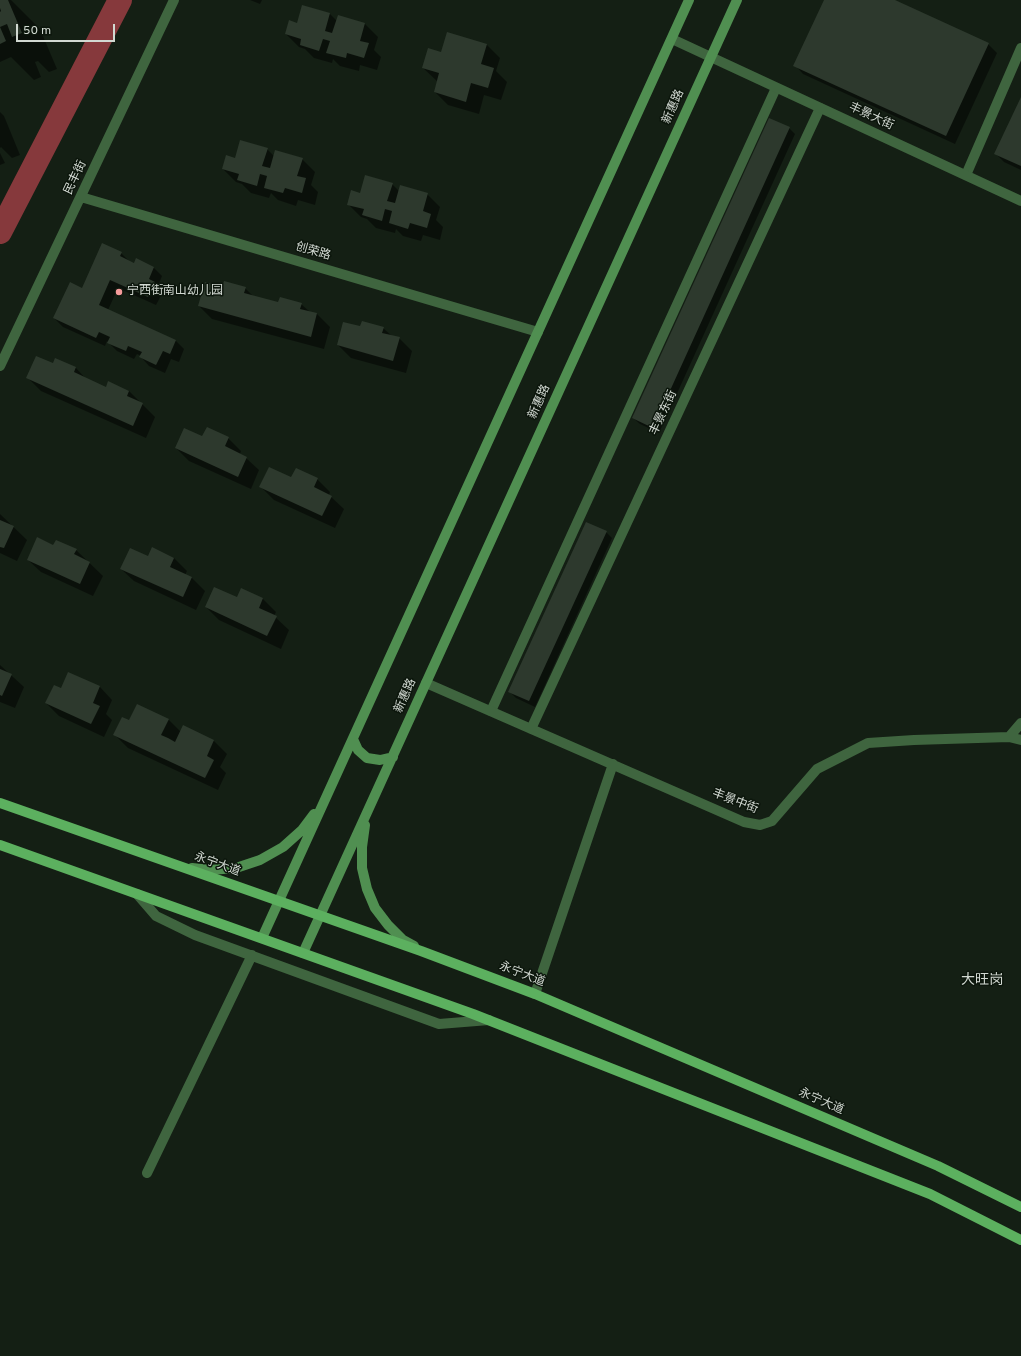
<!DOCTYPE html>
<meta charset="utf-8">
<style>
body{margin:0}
#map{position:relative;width:1021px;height:1356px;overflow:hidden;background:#141f14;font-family:Overpass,sans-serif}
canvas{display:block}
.scale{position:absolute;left:16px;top:24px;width:99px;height:18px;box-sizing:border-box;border:2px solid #d2d9d2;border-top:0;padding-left:5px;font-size:12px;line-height:14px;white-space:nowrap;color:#d2d9d2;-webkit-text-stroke:3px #0c160c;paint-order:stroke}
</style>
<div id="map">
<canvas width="1021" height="1356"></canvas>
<div class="scale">50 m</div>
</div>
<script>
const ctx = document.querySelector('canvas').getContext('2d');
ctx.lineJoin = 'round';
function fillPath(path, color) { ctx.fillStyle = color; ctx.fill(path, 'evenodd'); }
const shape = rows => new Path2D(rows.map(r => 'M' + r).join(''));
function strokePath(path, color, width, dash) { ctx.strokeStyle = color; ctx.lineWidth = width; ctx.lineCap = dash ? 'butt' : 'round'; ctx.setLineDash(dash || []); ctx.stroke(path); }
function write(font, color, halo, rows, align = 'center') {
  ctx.font = font + ' Overpass,"Noto Sans SC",sans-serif'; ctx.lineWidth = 3; ctx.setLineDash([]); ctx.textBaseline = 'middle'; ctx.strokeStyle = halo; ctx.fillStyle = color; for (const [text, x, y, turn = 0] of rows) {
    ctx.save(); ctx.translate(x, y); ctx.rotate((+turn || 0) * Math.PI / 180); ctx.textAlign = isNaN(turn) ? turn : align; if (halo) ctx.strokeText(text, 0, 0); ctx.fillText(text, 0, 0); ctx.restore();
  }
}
fillPath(shape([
 [0,0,11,0,40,29,57,69,49,72,38,61,35,62,41,77,34,80,11,57,0,62],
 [250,0,262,0,260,4],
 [825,0,893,0,988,44,997,53,955,144,803,74,795,65],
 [330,14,337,21,365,24,378,37,374,50,381,57,377,70,360,65,359,71,340,66,333,59,332,63,314,58,305,49,299,47,286,34,298,24],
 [487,45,500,58,496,71,507,82,501,100,484,95,479,114,448,105,435,92,438,82,423,68,442,54],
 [1021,99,1021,170,1004,162,996,154],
 [0,112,4,116,20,155,12,158,1,147,0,148],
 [789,128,795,134,659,433,640,424,633,418],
 [267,149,274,156,302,159,315,172,311,185,318,192,315,205,298,200,296,206,278,200,271,193,269,198,251,193,242,184,236,182,223,169,235,159],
 [0,153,5,163,0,165],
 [392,184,399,191,427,194,440,207,436,220,443,227,440,240,423,235,421,241,403,236,396,229,395,233,376,228,367,219,361,217,348,204,360,194],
 [121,253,130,262,154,268,162,276,158,286,163,292,156,305,118,288,108,310,176,341,184,349,179,362,171,359,165,373,149,366,141,357,141,356,137,354,134,359,117,351,107,341,105,346,63,327,54,318,82,289],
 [223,288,245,288,254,297,279,304,301,304,310,312,317,314,330,327,324,349,212,319,199,306],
 [361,328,383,328,392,336,399,338,412,351,406,373,351,358,338,345],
 [53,364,76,368,87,380,106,388,129,391,155,417,146,438,41,391,28,378],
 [203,438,228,438,241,451,240,454,246,458,259,470,251,489,189,461,176,448],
 [292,478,317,479,330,492,329,495,344,509,335,528,274,500,261,487],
 [0,514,27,540,17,561,0,553],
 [606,532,612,538,535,707,516,698,510,692],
 [54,546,76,550,103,576,93,596,41,572,28,560],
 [148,558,174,558,187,571,185,575,192,578,205,591,196,610,134,581,121,569],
 [241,589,263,599,276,612,274,616,289,630,281,649,219,620,206,607,237,599],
 [0,665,24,687,15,708,0,702],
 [69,673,100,687,112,700,106,714,112,720,104,737,59,716,46,703,61,689],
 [168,719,181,732,183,727,214,741,227,754,220,767,226,773,218,790,128,748,115,735,130,722]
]), '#0007');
strokePath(shape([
 [0,232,120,0]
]), '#86393c', 24);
fillPath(shape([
 [0,0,8,0,22,33,12,37,7,24,0,27,0,12,1,11,0,8],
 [824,0,895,0,989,43,946,136,793,66],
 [302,5,330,13,325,31,332,33,338,15,365,23,360,41,369,43,364,58,347,53,346,58,326,53,330,41,323,39,319,51,300,45,301,39,285,34,289,20,297,23],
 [0,27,6,41,0,44],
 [447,32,487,44,481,64,494,68,488,88,471,83,466,102,434,92,439,73,422,68,428,48,441,52],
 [1021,97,1021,166,994,154],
 [769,118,790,127,653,428,632,418],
 [240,140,268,148,262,166,270,168,275,150,303,158,297,176,306,178,302,193,285,188,283,193,264,188,267,176,260,174,257,186,237,180,239,174,222,169,226,155,235,158],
 [365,175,393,183,387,201,395,203,400,185,428,193,423,211,431,214,427,228,410,223,408,229,389,223,392,211,385,209,382,221,362,215,364,209,347,205,351,190,360,193],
 [102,243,122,252,120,256,134,263,136,258,154,267,149,279,155,282,148,297,110,280,99,305,176,340,170,354,163,351,156,365,139,357,142,352,128,346,126,351,107,343,110,337,99,332,96,338,53,318,70,282,82,288],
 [224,281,246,287,244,293,278,302,280,297,302,303,300,309,317,313,311,337,198,306,205,282,222,287],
 [362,321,384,327,382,333,400,337,393,361,337,345,343,322,360,326],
 [36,356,53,363,55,358,76,367,74,372,106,387,108,381,129,391,127,396,143,403,133,426,26,378],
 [207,427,229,437,225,446,247,457,238,477,175,448,184,428,202,436],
 [269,467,291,477,296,468,318,478,314,487,332,496,322,516,259,487],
 [0,520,14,526,4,548,0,547],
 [586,522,607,531,529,701,508,692],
 [37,537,53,545,56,540,77,549,74,554,90,562,80,584,27,560],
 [152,547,174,558,170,567,192,577,183,597,120,569,130,548,148,556],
 [214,587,237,597,241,588,263,598,259,608,277,616,267,636,205,607],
 [0,669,12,674,2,696,0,695],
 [68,672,100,686,93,703,100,706,91,724,45,703,54,685,61,688],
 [137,704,169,719,161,735,168,738,175,742,183,725,214,740,207,756,214,760,205,778,113,735,122,717,129,720]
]), '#2d392d');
strokePath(shape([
 [491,711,776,88]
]), '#3f653f', 10);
strokePath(shape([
 [966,175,1021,48],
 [81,197,538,332],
 [0,366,174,0],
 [426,683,744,822,760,825,772,821,817,769,868,743,914,740,1009,737,1021,740],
 [531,729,820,108],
 [1009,737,1021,723],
 [137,894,156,916,195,935,439,1024,489,1020],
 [535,994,613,764],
 [147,1173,252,955]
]), '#3f653f', 10);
strokePath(shape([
 [672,39,1021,201]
]), '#3f653f', 10);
strokePath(shape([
 [353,739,358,750,367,758,380,760,393,757],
 [365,825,362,847,362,868,367,889,375,908,388,925,403,940,414,946],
 [192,868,210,870,236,868,260,860,283,847,302,830,314,814],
 [262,938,689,0],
 [303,953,737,0]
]), '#508f51', 10);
strokePath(shape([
 [0,803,421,951,535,994,938,1166,1021,1207],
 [0,845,473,1014,930,1194,1021,1240]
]), '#5cb05f', 10);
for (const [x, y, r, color] of [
 [119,292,4,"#f59b9b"]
]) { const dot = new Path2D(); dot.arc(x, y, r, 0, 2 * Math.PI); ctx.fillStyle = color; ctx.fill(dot); strokePath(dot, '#0c160c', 1.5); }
write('12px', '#d2d9d2', '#0c160c', [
 ["新惠路",674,107,-66],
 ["丰景大街",871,117,25],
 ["民丰街",76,178,-65],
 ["创荣路",313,252,16],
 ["新惠路",540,402,-66],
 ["丰景东街",664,413,-65],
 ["新惠路",406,696,-66],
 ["丰景中街",735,802,21],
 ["永宁大道",217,865,20],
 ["永宁大道",522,975,21],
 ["永宁大道",821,1102,23]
]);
write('12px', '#d2d9d2', '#0c160c', [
 ["宁西街南山幼儿园",127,292]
], 'left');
write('14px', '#d2d9d2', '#0c160c', [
 ["大旺岗",982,981]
]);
</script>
